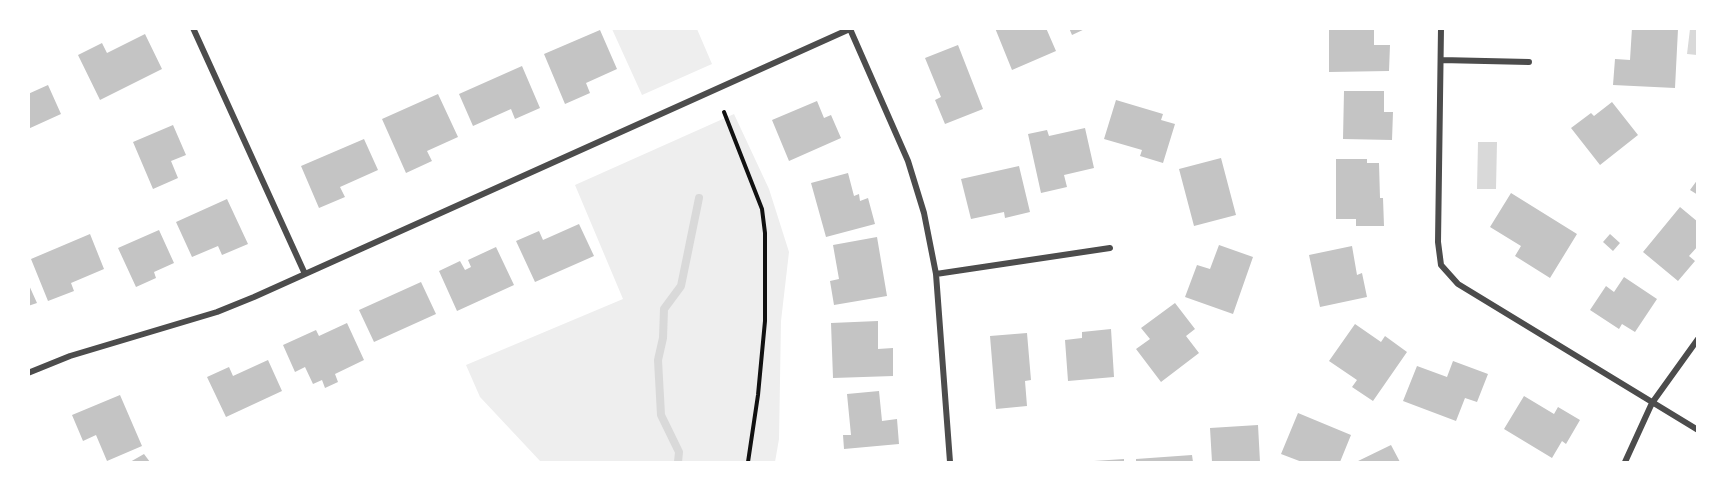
<!DOCTYPE html>
<style>
body{margin:0}
#map{position:relative;width:1726px;height:491px;overflow:hidden;background:#fff;font-family:"Golos Text",sans-serif}
canvas{display:block}
.frame{position:absolute;inset:0;border:30px solid #fff;pointer-events:none}
</style>
<div id="map">
<canvas width="1726" height="491"></canvas>
<div class="frame"></div>
</div>
<script>
const ctx = document.querySelector('canvas').getContext('2d');
ctx.lineJoin = 'round';
function fillPath(path, color) { ctx.fillStyle = color; ctx.fill(path, 'evenodd'); }
const shape = rows => new Path2D(rows.map(r => 'M' + r).join(''));
function strokePath(path, color, width, dash) { ctx.strokeStyle = color; ctx.lineWidth = width; ctx.lineCap = dash ? 'butt' : 'round'; ctx.setLineDash(dash || []); ctx.stroke(path); }
fillPath(shape([
 [612,29,697,29,712,64,642,95],
 [734,114,769,189,789,252,781,321,779,439,775,462,541,462,480,397,466,365,623,299,575,185]
]), '#eee');
fillPath(shape([
 [1690,29,1697,29,1697,55,1687,54],
 [1478,142,1497,142,1496,189,1477,189]
]), '#d9d9d9');
strokePath(shape([
 [678,462,679,452,661,415,658,360,663,338,664,309,681,286,699,198]
]), '#d9d9d9', 8);
fillPath(shape([
 [995,28,1046,28,1056,51,1012,70],
 [1069,28,1087,28,1072,35],
 [1329,28,1374,28,1374,45,1390,45,1389,71,1329,72],
 [1632,28,1678,29,1675,88,1613,85,1615,59,1630,60],
 [600,30,617,69,586,83,590,93,565,104,544,54],
 [145,34,162,69,100,100,78,55,102,43,107,53],
 [958,45,983,109,945,124,935,100,941,97,925,58],
 [522,66,540,108,515,119,511,109,473,126,459,94],
 [48,85,61,114,28,129,28,94],
 [1344,91,1384,91,1384,112,1393,112,1392,140,1343,139],
 [438,94,458,137,427,151,432,161,406,173,382,119],
 [1116,100,1163,114,1161,120,1175,124,1163,163,1140,156,1142,150,1104,139],
 [817,101,824,118,831,115,841,138,789,161,772,120],
 [1612,102,1638,135,1600,165,1571,128,1591,113,1594,116],
 [173,125,186,155,171,161,178,178,153,189,133,142],
 [1085,128,1094,168,1064,175,1067,187,1041,193,1028,134,1047,130,1049,136],
 [364,139,378,170,340,187,345,197,319,208,301,166],
 [1221,158,1236,215,1194,226,1179,169],
 [1336,159,1367,159,1367,163,1379,163,1380,198,1383,198,1384,226,1356,226,1356,219,1336,219],
 [1019,166,1030,212,1005,218,1004,212,971,219,961,179],
 [848,173,854,196,859,194,860,201,868,198,875,224,826,237,811,183],
 [1698,179,1698,195,1690,190],
 [1511,193,1577,234,1550,278,1515,256,1521,246,1490,227],
 [227,199,248,244,222,255,218,246,192,257,176,222],
 [1680,207,1698,222,1698,246,1689,256,1695,261,1678,281,1643,252],
 [579,224,594,256,535,282,516,241,539,231,543,240],
 [159,230,174,263,154,272,156,278,136,287,118,248],
 [90,234,104,269,71,283,74,291,48,301,31,259],
 [1610,234,1620,243,1613,251,1603,242],
 [877,237,887,296,834,305,830,281,839,279,833,245],
 [1219,245,1253,257,1233,314,1185,297,1197,265,1210,269],
 [1352,246,1357,275,1362,273,1367,297,1320,307,1309,255],
 [496,247,514,285,457,311,439,271,460,261,465,270,471,267,468,260],
 [1624,277,1657,299,1635,332,1622,324,1619,329,1590,310,1606,286,1614,292],
 [421,282,436,314,374,342,359,310],
 [28,283,37,303,28,306],
 [1175,303,1195,329,1186,336,1199,353,1161,382,1136,349,1150,339,1141,328],
 [878,321,878,349,893,348,893,376,833,378,831,323],
 [347,323,364,360,335,374,338,382,325,388,322,380,313,384,305,367,295,372,283,345,316,330,319,336],
 [1355,324,1381,342,1385,336,1407,352,1373,401,1352,387,1357,380,1329,361],
 [1111,329,1114,377,1068,381,1065,340,1082,338,1082,332],
 [1027,333,1031,380,1025,381,1027,406,996,409,990,336],
 [268,360,282,391,226,417,207,377,229,367,233,376],
 [1453,361,1488,374,1477,402,1465,398,1456,421,1403,401,1417,366,1447,377],
 [879,391,882,421,897,419,899,444,844,449,843,435,851,435,847,394],
 [120,395,142,446,107,461,96,435,83,441,72,415],
 [1524,396,1554,414,1558,407,1580,420,1566,444,1562,441,1552,458,1504,429],
 [1298,413,1351,435,1340,462,1302,462,1281,454],
 [1258,425,1260,462,1212,462,1210,428],
 [1391,445,1400,462,1356,462],
 [144,454,150,462,130,462],
 [1192,455,1193,462,1136,462,1136,459],
 [1124,459,1124,462,1094,462,1094,461]
]), '#c4c4c4');
strokePath(shape([
 [724,112,762,209,765,233,765,321,758,395,748,462]
]), '#111', 4);
strokePath(shape([
 [193,28,305,274],
 [1441,28,1438,242,1441,265,1458,284,1698,430],
 [850,29,908,161,924,213,936,274,950,462],
 [1441,60,1529,62],
 [936,274,1110,248],
 [28,373,70,356,217,312,254,297,852,28],
 [1625,462,1652,403,1698,339]
]), '#4c4c4c', 6);
</script>
